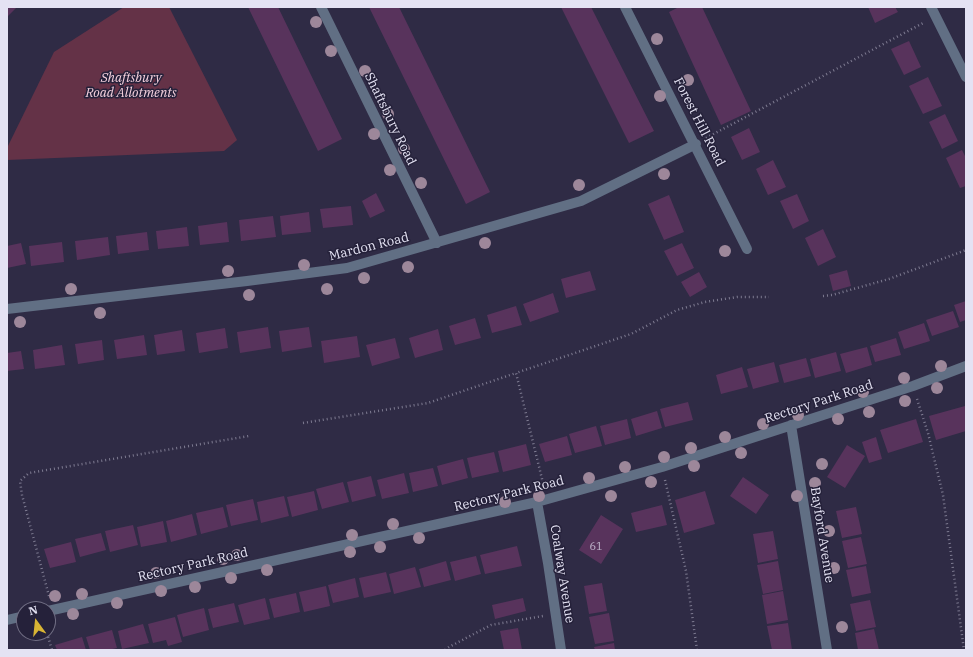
<!DOCTYPE html>
<style>
body{margin:0}
#map{position:relative;width:973px;height:657px;overflow:hidden;background:#2f2b45;font-family:"IBM Plex Serif",serif}
canvas{display:block}
.frame{position:absolute;inset:0;border:8px solid #e4e2f3;pointer-events:none}
.north{position:absolute;left:16px;top:601px;width:40px;height:40px;box-sizing:border-box;background:#25213a;border:1px solid #716e84;border-radius:50%;rotate:345deg;font-size:11px;font-weight:700;line-height:16px;text-align:center;color:#e4e2f3}
.north::after{content:'';display:block;margin:auto;width:14px;height:18px;background:#d8b434;clip-path:polygon(50% 0,100% 100%,50% 72%,0 100%)}
</style>
<div id="map">
<canvas width="973" height="657"></canvas>
<div class="frame"></div>
<div class="north">N</div>
</div>
<script>
const ctx = document.querySelector('canvas').getContext('2d');
ctx.lineJoin = 'round';
function fillPath(path, color) { ctx.fillStyle = color; ctx.fill(path, 'evenodd'); }
const shape = rows => new Path2D(rows.map(r => 'M' + r).join(''));
function strokePath(path, color, width, dash) { ctx.strokeStyle = color; ctx.lineWidth = width; ctx.lineCap = dash ? 'butt' : 'round'; ctx.setLineDash(dash || []); ctx.stroke(path); }
function write(font, color, halo, rows, align = 'center') {
  ctx.font = font + ' "IBM Plex Serif",serif'; ctx.lineWidth = 3; ctx.setLineDash([]); ctx.textBaseline = 'middle'; ctx.strokeStyle = halo; ctx.fillStyle = color; for (const [text, x, y, turn = 0] of rows) {
    ctx.save(); ctx.translate(x, y); ctx.rotate((+turn || 0) * Math.PI / 180); ctx.textAlign = isNaN(turn) ? turn : align; if (halo) ctx.strokeText(text, 0, 0); ctx.fillText(text, 0, 0); ctx.restore();
  }
}
fillPath(shape([
 [124,7,169,7,237,140,224,151,7,160,7,148,54,52]
]), '#643247');
fillPath(shape([
 [7,7,17,7,7,17],
 [248,7,278,7,342,139,318,151],
 [369,7,399,7,490,192,466,204],
 [561,7,591,7,654,131,629,143],
 [679,7,702,7,751,111,721,125,669,12],
 [868,7,895,7,898,12,875,23],
 [909,41,921,67,904,75,891,49],
 [928,77,942,106,923,114,909,86],
 [945,114,958,141,942,149,929,122],
 [749,128,760,152,742,160,731,137],
 [962,150,966,158,966,186,960,188,946,158],
 [773,160,786,187,768,195,756,169],
 [376,193,385,211,370,218,362,201],
 [797,194,809,221,793,229,780,201],
 [669,195,684,232,664,240,648,204],
 [351,206,353,225,323,228,320,209],
 [309,212,311,232,282,235,280,216],
 [273,216,276,237,241,241,239,220],
 [227,222,229,242,200,245,198,226],
 [187,227,189,246,158,249,156,231],
 [823,229,836,257,818,266,805,238],
 [147,232,149,250,118,254,116,236],
 [108,237,110,255,77,260,75,241],
 [62,242,64,262,31,266,29,246],
 [21,243,26,264,7,268,7,246],
 [682,243,694,268,677,276,664,251],
 [847,270,851,286,833,291,829,275],
 [590,271,596,290,566,298,561,279],
 [699,272,707,287,690,297,681,282],
 [553,293,559,312,530,322,523,304],
 [966,301,966,320,960,322,954,305],
 [516,306,522,325,492,333,487,315],
 [953,311,959,327,932,336,926,320],
 [475,318,481,338,455,345,449,326],
 [924,323,930,341,904,349,898,332],
 [268,327,271,348,240,353,237,332],
 [309,327,312,347,282,352,279,331],
 [225,328,228,348,199,353,196,333],
 [438,329,443,350,415,358,409,338],
 [182,330,185,351,157,355,154,335],
 [144,335,147,355,117,359,114,340],
 [357,336,360,357,324,363,321,341],
 [395,338,400,358,372,366,366,345],
 [896,338,901,355,875,362,870,346],
 [102,340,104,360,78,364,75,344],
 [62,345,65,365,35,369,33,350],
 [867,347,872,365,846,373,840,354],
 [21,351,24,369,7,371,7,353],
 [836,352,841,371,815,378,810,359],
 [806,358,811,376,784,383,779,365],
 [774,362,779,382,753,389,747,369],
 [742,367,748,387,721,394,716,375],
 [688,402,693,420,665,427,660,409],
 [965,406,966,411,966,431,936,440,929,416],
 [657,411,662,428,636,436,631,419],
 [627,419,631,438,605,445,600,426],
 [916,419,923,442,888,453,880,430],
 [596,426,602,446,575,453,569,434],
 [567,436,572,455,545,462,539,444],
 [876,437,882,459,869,463,862,442],
 [526,444,531,465,503,472,498,451],
 [847,445,865,456,845,488,827,477],
 [494,452,499,472,472,478,467,458],
 [463,459,468,478,442,485,437,466],
 [433,468,438,486,413,492,409,473],
 [404,473,409,493,382,499,377,480],
 [371,476,376,496,352,502,347,482],
 [743,477,769,495,756,514,730,496],
 [343,482,349,502,322,509,316,489],
 [314,491,318,510,292,517,287,497],
 [705,491,715,524,684,533,675,500],
 [284,496,289,516,261,523,257,502],
 [253,499,258,520,231,526,226,505],
 [662,505,667,525,636,532,631,513],
 [223,507,228,527,201,534,196,513],
 [856,507,862,534,842,538,836,511],
 [192,514,197,535,171,542,166,521],
 [601,515,623,529,601,564,579,550],
 [163,521,167,542,141,547,137,527],
 [133,525,138,545,110,552,105,531],
 [773,531,778,559,758,563,753,534],
 [101,533,106,550,80,557,75,539],
 [861,537,867,564,848,568,842,541],
 [71,542,76,562,50,568,44,549],
 [517,546,522,566,485,574,480,555],
 [476,556,481,574,455,581,450,562],
 [446,561,451,580,424,587,419,569],
 [778,561,783,590,763,594,757,565],
 [866,566,871,593,852,597,846,570],
 [415,567,421,587,394,594,389,574],
 [386,572,391,592,364,598,359,578],
 [355,578,359,597,333,603,328,585],
 [602,583,607,611,589,614,584,586],
 [326,586,330,606,304,612,299,592],
 [783,591,788,620,767,624,762,595],
 [296,593,300,612,274,618,269,599],
 [265,598,270,619,244,625,238,605],
 [523,598,526,611,495,619,492,605],
 [870,600,876,627,856,631,850,604],
 [234,603,239,622,213,628,208,609],
 [204,608,209,630,183,637,177,615],
 [609,613,614,641,595,644,589,617],
 [175,617,182,642,168,646,166,640,153,643,148,624],
 [788,623,792,650,772,650,767,626],
 [143,624,149,643,122,649,118,631],
 [518,628,522,650,504,650,500,631],
 [874,629,879,650,858,650,855,633],
 [112,630,117,648,108,650,90,650,86,637],
 [82,637,86,650,57,650,55,645],
 [614,643,615,650,595,650,594,647]
]), '#58335c');
strokePath(shape([
 [706,138,925,22],
 [823,296,832,295,889,279,966,250],
 [917,399,928,433,943,495,964,650],
 [303,423,428,403,516,373],
 [665,480,686,571,697,650],
 [544,487,516,373,631,334,677,310,705,302,737,297,769,297],
 [49,596,22,495,20,481,29,473,249,436],
 [47,633,52,650],
 [445,650,449,647,491,625,543,616]
]), '#7e7b91', 2.5, [1, 3]);
strokePath(shape([
 [321,7,437,243],
 [625,7,747,249],
 [931,7,966,77],
 [7,309,247,281,347,268,581,201,696,144],
 [791,425,827,650],
 [537,502,548,563,561,650],
 [48,611,537,502,662,467,913,386,966,366],
 [7,620,24,616]
]), '#616f84', 10);
ctx.fillStyle = '#9d879a';
for (const [x, y] of [
 [316,22],
 [657,39],
 [331,51],
 [365,71],
 [688,80],
 [660,96],
 [388,114],
 [374,134],
 [404,149],
 [390,170],
 [664,174],
 [421,183],
 [579,185],
 [485,243],
 [725,251],
 [304,265],
 [408,267],
 [228,271],
 [364,278],
 [71,289],
 [327,289],
 [249,295],
 [100,313],
 [20,322],
 [941,366],
 [904,378],
 [937,388],
 [863,392],
 [905,401],
 [869,412],
 [798,415],
 [838,419],
 [763,424],
 [725,437],
 [691,448],
 [741,453],
 [664,457],
 [822,464],
 [694,466],
 [625,467],
 [589,478],
 [651,482],
 [815,483],
 [539,496],
 [611,496],
 [797,496],
 [505,502],
 [393,524],
 [829,531],
 [352,535],
 [419,538],
 [380,547],
 [350,552],
 [237,555],
 [223,559],
 [834,568],
 [267,570],
 [156,573],
 [231,578],
 [195,587],
 [161,591],
 [82,594],
 [55,596],
 [117,603],
 [73,614],
 [842,627]
]) { ctx.beginPath(); ctx.arc(x, y, 6, 0, 2 * Math.PI); ctx.fill(); }
write('11px', '#c1b6cd', null, [
 ["61",596,547]
]);
write('italic 13px', '#f7d2df', '#25213a', [
 ["Shaftsbury",131,78],
 ["Road Allotments",131,93]
]);
write('13px', '#e4e2f3', '#25213a', [
 ["Shaftsbury Road",390,119,64],
 ["Forest Hill Road",699,122,63],
 ["Mardon Road",369,247,-14],
 ["Rectory Park Road",819,402,-18],
 ["Rectory Park Road",509,494,-14],
 ["Bayford Avenue",822,535,81],
 ["Rectory Park Road",193,565,-13],
 ["Coalway Avenue",562,574,81]
]);
</script>
